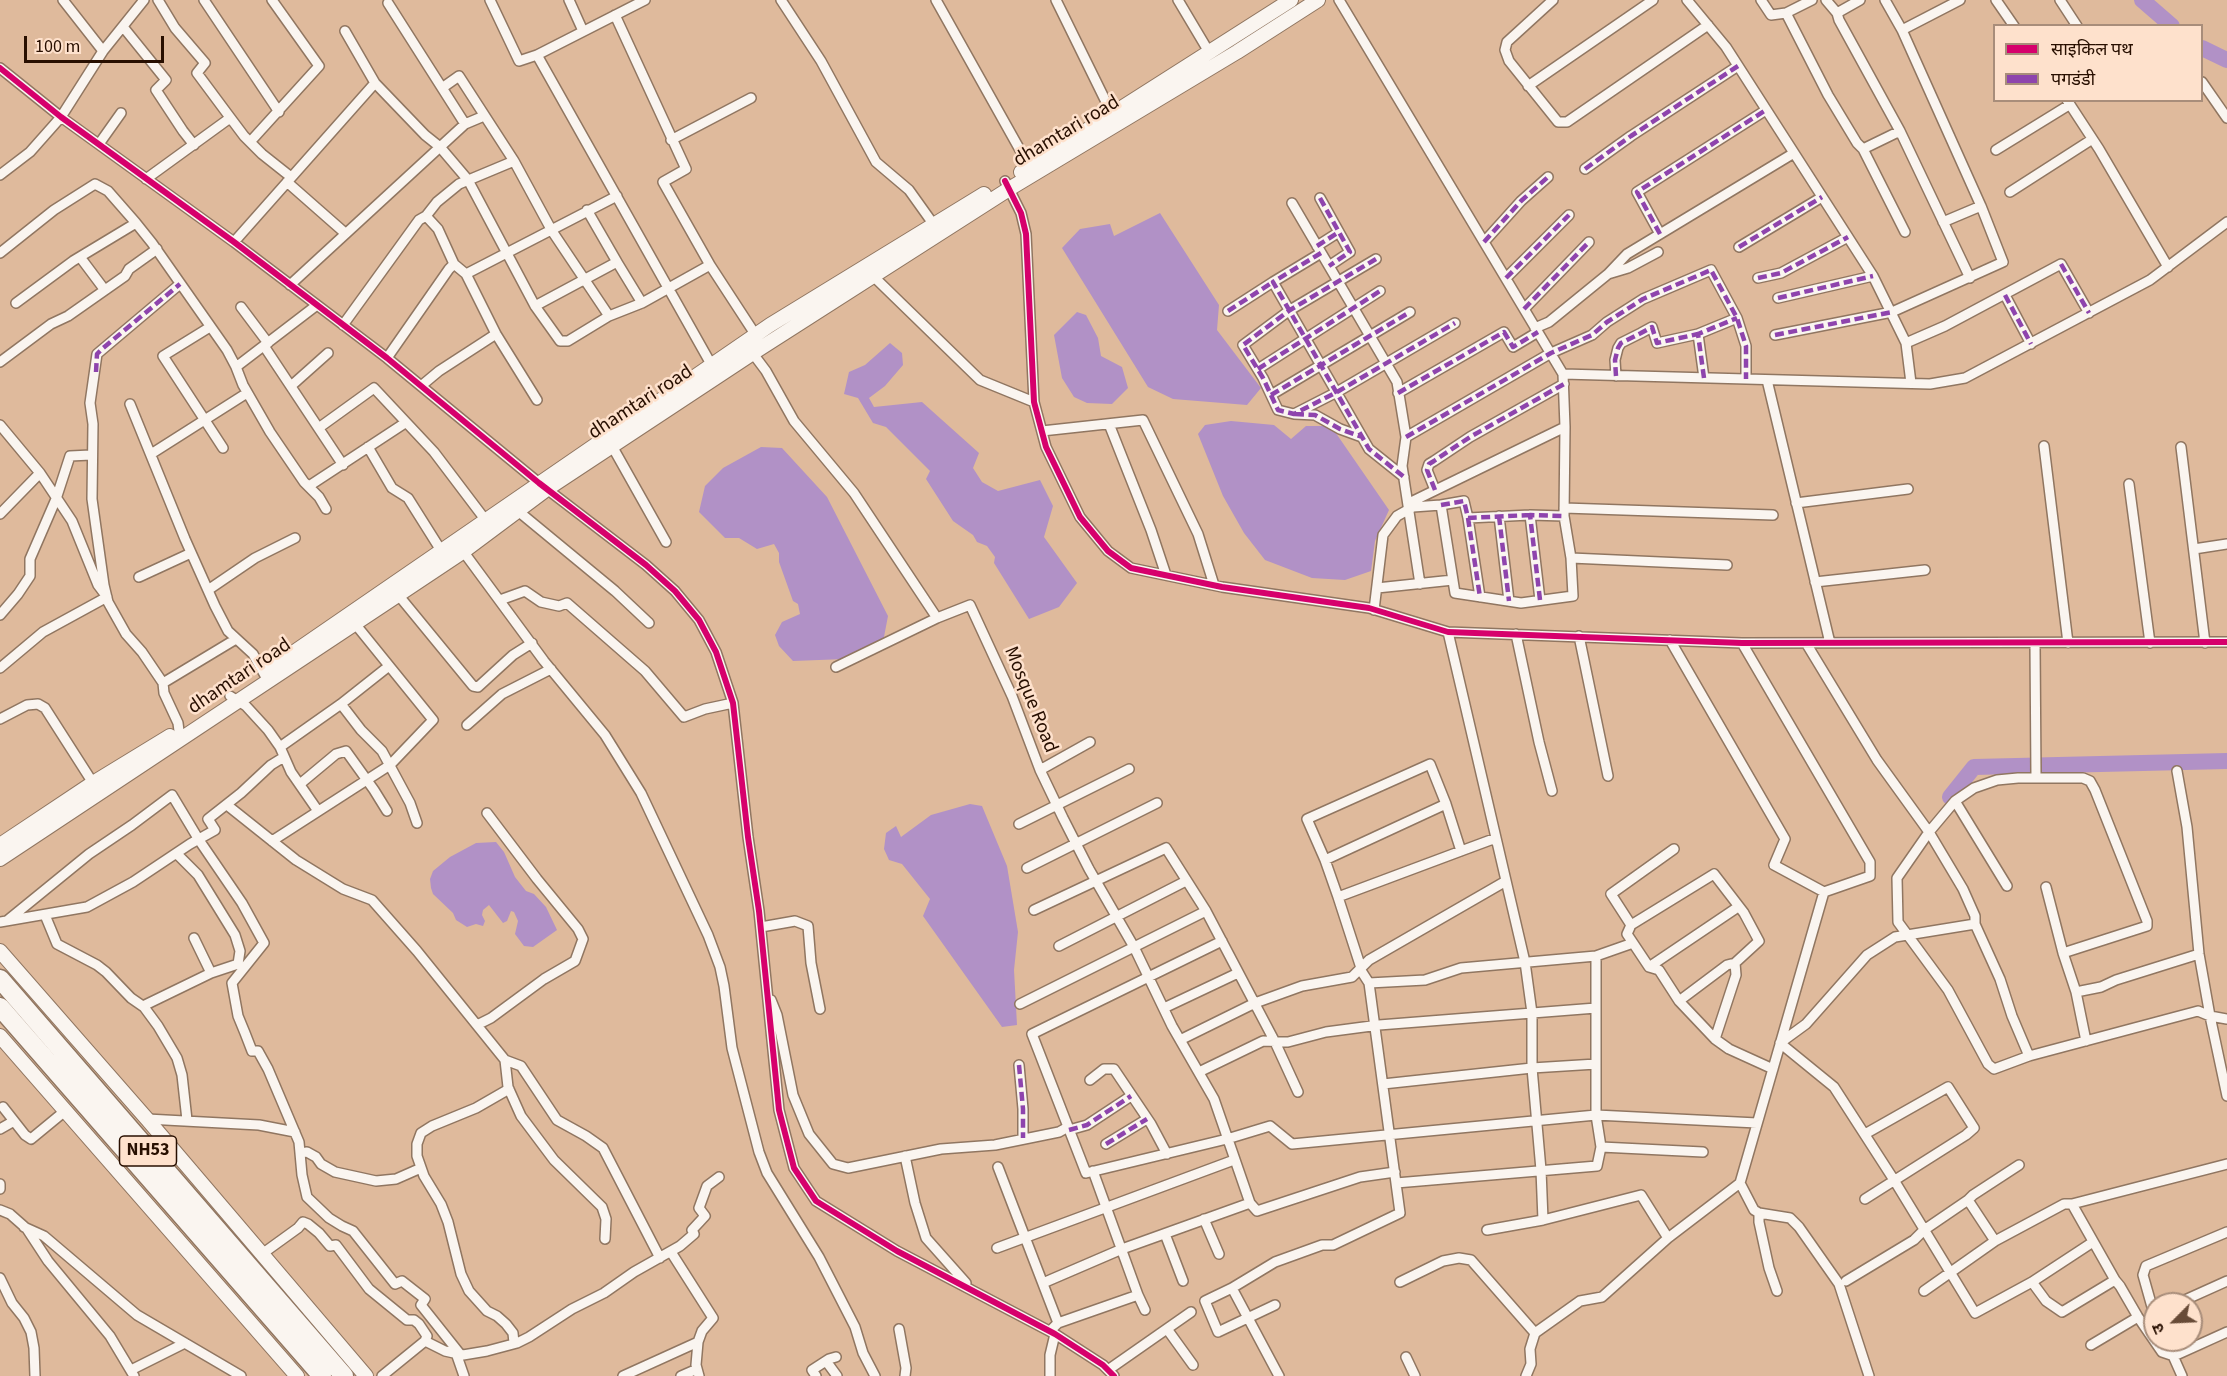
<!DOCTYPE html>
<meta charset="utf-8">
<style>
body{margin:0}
#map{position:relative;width:2227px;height:1376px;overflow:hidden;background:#dfba9c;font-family:"Source Sans 3","Noto Sans Devanagari",sans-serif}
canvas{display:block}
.legend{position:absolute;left:1993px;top:24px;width:210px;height:78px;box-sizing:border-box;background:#fee1cc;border:2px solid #a88d7a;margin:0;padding:8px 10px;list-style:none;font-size:18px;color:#280f00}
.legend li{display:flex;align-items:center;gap:12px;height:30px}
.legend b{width:30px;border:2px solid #a88d7a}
.north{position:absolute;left:2143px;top:1292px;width:60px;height:60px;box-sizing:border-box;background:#fee1cc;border:2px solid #a88d7a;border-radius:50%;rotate:246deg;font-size:16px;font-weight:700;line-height:24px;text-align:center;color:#280f00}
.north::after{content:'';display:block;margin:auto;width:21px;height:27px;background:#684b37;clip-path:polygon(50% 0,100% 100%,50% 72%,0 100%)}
.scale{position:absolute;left:24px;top:36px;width:140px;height:27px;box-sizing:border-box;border:3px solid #280f00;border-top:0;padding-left:8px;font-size:18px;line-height:21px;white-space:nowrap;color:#280f00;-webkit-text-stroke:4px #fee1cc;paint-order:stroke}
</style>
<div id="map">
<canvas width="2227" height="1376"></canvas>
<ul class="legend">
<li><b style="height:8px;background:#d6006c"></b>साइकिल पथ</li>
<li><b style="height:8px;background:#8e44ad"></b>पगडंडी</li>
</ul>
<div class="north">उ</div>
<div class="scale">100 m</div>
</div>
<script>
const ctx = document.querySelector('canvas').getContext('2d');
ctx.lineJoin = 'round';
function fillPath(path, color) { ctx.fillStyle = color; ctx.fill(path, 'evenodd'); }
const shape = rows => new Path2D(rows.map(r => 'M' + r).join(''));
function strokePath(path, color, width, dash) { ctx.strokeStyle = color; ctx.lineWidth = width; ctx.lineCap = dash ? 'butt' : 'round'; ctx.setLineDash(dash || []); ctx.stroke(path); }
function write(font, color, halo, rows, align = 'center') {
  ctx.font = font + ' "Source Sans 3",sans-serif'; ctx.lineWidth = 5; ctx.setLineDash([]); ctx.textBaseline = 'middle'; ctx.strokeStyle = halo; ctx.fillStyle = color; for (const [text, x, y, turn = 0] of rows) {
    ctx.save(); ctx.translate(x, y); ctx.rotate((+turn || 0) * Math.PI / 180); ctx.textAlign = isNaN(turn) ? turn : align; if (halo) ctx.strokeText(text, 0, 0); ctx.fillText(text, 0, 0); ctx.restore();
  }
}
fillPath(shape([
 [1160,213,1219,305,1217,330,1261,388,1247,405,1173,399,1148,387,1062,248,1080,229,1110,224,1114,236],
 [1077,312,1086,315,1098,338,1101,356,1122,367,1128,388,1112,404,1087,403,1074,397,1062,378,1054,335],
 [890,343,902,353,903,365,885,386,869,398,874,407,922,402,979,453,973,468,982,482,998,491,1040,480,1053,506,1044,537,1077,583,1059,607,1029,619,994,563,995,557,987,546,977,542,973,535,953,521,926,479,930,471,886,427,873,423,858,398,844,394,849,372,865,365],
 [1231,421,1274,425,1291,439,1306,426,1331,426,1389,510,1375,541,1371,571,1345,580,1312,578,1265,560,1244,533,1223,496,1198,434,1205,425],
 [761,447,782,448,827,497,888,616,883,642,845,659,793,661,779,646,775,635,782,622,800,614,798,604,793,601,779,562,779,553,774,544,757,549,739,538,725,538,699,512,705,486,723,468],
 [970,804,982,806,1007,866,1018,932,1014,970,1017,1025,1002,1027,923,916,930,899,902,864,889,860,884,849,886,833,896,826,901,837,931,815],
 [496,842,504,852,515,877,526,891,534,894,546,907,557,930,533,947,524,946,515,934,518,921,514,912,511,911,507,921,503,923,489,905,483,910,482,915,485,921,483,926,476,924,467,927,456,920,453,913,433,894,431,888,430,879,433,871,450,857,476,843]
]), '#b191c6');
strokePath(shape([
 [2142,0,2172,26],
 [2202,48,2227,60],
 [1950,797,1974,767,2227,761]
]), '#b191c6', 16);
const street = shape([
 [63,0,103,51],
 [158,0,175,28,205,63,197,73,226,112,244,136,262,154,291,177],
 [204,0,279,112],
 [490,0,519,61,537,55,711,364],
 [569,0,583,31],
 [781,0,821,61,876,162,909,190,934,225],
 [936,0,1029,166],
 [1056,0,1112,114],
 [1178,0,1209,52],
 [1339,0,1563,374],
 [1553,0,1507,42,1505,50,1509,61,1558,122,1567,122,1708,25],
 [1687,0,1726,47,1873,276,1906,343,1911,383],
 [1761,0,1771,15,1786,13,1812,0],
 [1826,0,1837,13,1839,20,1900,131,1970,278],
 [1885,0,1902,30,1981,206,1943,222],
 [1996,0,2014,26],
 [2060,0,2077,26],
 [388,3,465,124],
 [1786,13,1828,95,1857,143,1863,149,1905,232],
 [1837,13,1860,0],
 [615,15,686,169,663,182,710,265,755,334],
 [124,28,166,80,156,90,183,131,194,145],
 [1902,30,1960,0],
 [345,31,375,83,425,135,440,147,468,180,535,306,560,341,568,341,609,316,642,303,710,265],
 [537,55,645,0],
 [0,68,61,117,234,242,387,358,539,483,646,565,675,591,699,620,716,652,733,703,748,837,759,911,779,1110,794,1168,816,1201,897,1251,1055,1334,1103,1365,1114,1376],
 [2202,82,2227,118],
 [1528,86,1653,0],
 [442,88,459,76,514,161,552,231,609,316],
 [2067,100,2099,149,2168,267],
 [671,140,751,98],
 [250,142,319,66,272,0],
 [99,144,121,113],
 [1863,149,1900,131],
 [1996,150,2069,105],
 [514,161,459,184,437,202,426,216,438,229,454,264,466,274,496,334,537,400],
 [1585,169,1631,136,1738,66],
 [0,175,30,152,61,117,103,51,144,0],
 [146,179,230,118],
 [1005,181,1021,213,1026,234,1034,402,1046,447,1080,517,1108,551,1131,568,1222,587,1369,608,1448,632,1742,643,2227,642],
 [287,182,345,233],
 [2010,192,2091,140],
 [1320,198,1350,252,1329,266],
 [1292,203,1397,382,1406,437,1402,466,1420,584],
 [136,223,152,243,227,350,236,367,243,385,270,432,304,482,319,497,326,509],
 [1660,234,1637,192,1766,110],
 [234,242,375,83],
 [1484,242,1521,201,1548,177],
 [1317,246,1339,232],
 [1739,247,1822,197],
 [0,253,54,210,95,184,108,191,136,223,73,261,16,303],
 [1321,253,1273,282,1369,449,1404,477],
 [80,257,104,289],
 [1376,259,1290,310,1243,345,1263,378,1278,410,1294,414,1337,392,1455,323],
 [617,262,642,303],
 [466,274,617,196],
 [871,274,980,380,1034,402],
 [1608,274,1628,268,1658,252],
 [1506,278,1569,215],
 [1758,278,1781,273,1848,237],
 [290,285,465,124,484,116],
 [2005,295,2031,344],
 [1778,298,1873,276],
 [535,306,617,262,587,210],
 [241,307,268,343],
 [1524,309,1589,242],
 [1228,311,1273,282],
 [343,325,419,220,426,216],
 [210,327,163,356,223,448],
 [1535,328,1549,322,1608,274,1627,254,1794,153],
 [1775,335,1892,312,2003,262,1981,206],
 [1906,343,1945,326,2061,264,2089,313],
 [264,346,343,465],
 [751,351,766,371,794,421,854,493,937,618,970,605,1012,696,1040,770,1063,818,1089,869,1134,947,1172,1026,1214,1099,1250,1203],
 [387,358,449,269,454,264],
 [0,362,51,324,68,316,125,276,129,269,157,249],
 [236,367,317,305],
 [1258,369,1380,291],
 [1616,376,1615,360,1618,348,1621,343,1641,333,1652,327,1657,343,1698,334],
 [1704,378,1698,334,1737,318],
 [1767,380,1830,643],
 [291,386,328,353],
 [421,386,439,371,496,334],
 [1398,393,1504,332,1513,347,1538,332],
 [1271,395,1410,312],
 [130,404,185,539,215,606,228,631,253,654,267,679],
 [1294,414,1315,415,1340,429,1362,437],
 [1109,424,1151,530,1166,575],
 [0,425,40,473,72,521,98,585,107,597,43,632,0,668],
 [320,427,374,388,434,452,487,522],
 [1042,431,1143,420,1198,534,1214,585],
 [1406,437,1551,353,1592,335,1607,322,1643,299,1711,270,1737,318,1746,346,1746,379],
 [612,446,666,542],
 [2044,446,2068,643],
 [368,447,392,488,408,498,442,552],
 [2181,447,2205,643],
 [151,454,247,393],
 [2129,484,2150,643],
 [309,486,405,423],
 [1435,490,1427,470,1429,464,1434,461,1470,437,1564,384],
 [1409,503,1565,427],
 [1796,503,1908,489],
 [1441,505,1464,501,1468,518,1530,515],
 [1564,508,1773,515],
 [518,511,615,591,649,623],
 [0,514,40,473],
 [1499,516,1509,601],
 [1468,518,1480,597],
 [460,547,544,661,605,735,641,793,708,935,720,967,724,986,732,1048,759,1152,767,1173,819,1257,855,1327,863,1353,875,1376],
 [2194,549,2227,544],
 [1571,558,1727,565],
 [139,577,191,553],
 [1815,582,1925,570],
 [1377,588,1453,580],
 [208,590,255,558,295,538],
 [395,591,473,686,478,687,513,655,532,643],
 [500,600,525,591,541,602,559,606,567,603,645,671,684,717,705,709,733,703],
 [1540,600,1530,515,1564,516],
 [1374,610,1383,535,1397,516,1413,507,1441,505,1455,593,1521,603,1573,596,1571,558,1564,516,1565,427,1563,374,1930,384,1965,378,2150,280,2227,222],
 [0,615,18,594,30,576,30,559,56,499,70,456,91,455],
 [1448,632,1525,962,1532,1013,1532,1068,1541,1170,1543,1220],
 [1516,634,1539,742,1552,791],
 [1579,636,1608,776],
 [1742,643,1870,862,1870,876,1824,892],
 [1806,643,1877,760,1929,832,1963,889,1975,916,1975,924,2000,979,2012,1016,2029,1056],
 [2035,644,2036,777],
 [836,667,937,618],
 [163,683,236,639],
 [230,696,246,706,268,730,280,747,291,772,318,811],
 [341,704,361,730,382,751,410,803,417,823],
 [0,719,27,705,38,704,45,708,93,783],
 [467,725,502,694,551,669],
 [179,731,178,723,164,693,163,683,142,652,126,634,108,602,104,585,92,499,93,424,90,403,97,354,180,284],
 [280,747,341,704,389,666],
 [1040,770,1090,742],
 [2177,771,2187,827,2199,954,2210,1016,2227,1096],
 [300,784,336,754,346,751,374,790,387,811],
 [1955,801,2007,886],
 [227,805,296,860,343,889,372,900,417,951,505,1060,521,1066,557,1120,586,1136,603,1148,660,1258],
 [1019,824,1129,769],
 [272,841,390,765,433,720,352,620],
 [1674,849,1611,894,1631,925,1627,934,1649,967,1659,970,1679,1001,1715,1039,1729,1049,1773,1069],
 [1461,851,1446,804,1325,860,1338,897,1461,851,1496,838],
 [1325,860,1307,819,1430,764,1446,804],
 [1027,868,1157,803],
 [2046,887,2063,953,2147,926,2147,921,2095,790,2090,781,2083,778,2018,778,1997,780,1974,788,1955,801,1929,832,1897,878,1898,922,1948,990,1988,1064,1994,1069,2029,1056,2198,1011,2210,1016,2227,1019],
 [1338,897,1361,968],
 [1034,910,1166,848,1206,911,1275,1042,1298,1092],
 [45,915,57,944,97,965,106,972,131,998,144,1007,158,1026,177,1058,182,1075,187,1120],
 [8,920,89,854,132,825,172,795,199,840,242,903,264,943,232,983,238,1016,245,1033,252,1051,258,1051,268,1069,299,1142,302,1175,307,1197,329,1218,342,1226,353,1231,395,1284,402,1281,425,1299,421,1305,460,1354],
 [0,922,87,907,133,882,190,844,215,830,208,819,241,793,271,765,284,757],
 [1975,924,1895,937,1867,955,1806,1024,1780,1043,1834,1087,1894,1180,1975,1313,2032,1282,2093,1242],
 [1631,925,1714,874,1744,913,1759,941,1735,963,1727,965,1679,1001],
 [761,927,795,921,808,926,811,963,820,1009],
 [194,938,211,973],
 [1222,941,1032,1034,1086,1173,1227,1139,1270,1126,1292,1144,1596,1115,1757,1123],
 [1059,946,1186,881],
 [2063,953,2076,992,2086,1041],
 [1596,956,1633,943],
 [1649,967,1738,907],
 [1369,983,1425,980,1461,968,1596,956,1596,1115,1601,1147,1597,1166,1396,1183],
 [2076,992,2101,987,2116,980,2199,954],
 [771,1000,777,1015,793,1095,809,1134,833,1164,848,1168,941,1149,995,1145,1059,1132,1068,1127],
 [1020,1004,1206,911],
 [143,1006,211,973,238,964,240,951,235,935,198,875,177,854],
 [1164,1008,1238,973],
 [477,1025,491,1018,544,979,575,961,583,939,578,929,537,879,487,813],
 [1715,1039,1736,975,1735,963],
 [1180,1040,1255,1003,1302,986,1352,977,1369,960,1506,881],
 [505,1060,508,1087,521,1116,554,1160,602,1207,606,1219,605,1239],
 [1019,1065,1023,1109,1023,1138],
 [1199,1072,1263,1041,1288,1042,1326,1032,1379,1025,1596,1008],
 [1090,1080,1104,1069,1114,1069,1151,1124,1167,1154],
 [1383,1084,1532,1068,1596,1064],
 [509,1089,476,1108,432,1126,421,1133,417,1144,417,1156,424,1176,441,1204,448,1222,461,1274,469,1291,487,1311,497,1316,506,1324,513,1333,514,1343],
 [3,1107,25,1135,31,1139,65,1111],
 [147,1119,259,1125,295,1132],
 [0,1129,14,1121],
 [1069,1130,1087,1125,1131,1096],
 [1106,1144,1147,1119],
 [1601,1147,1703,1152],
 [300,1153,307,1152,316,1157,321,1164,335,1172,376,1181,396,1179,421,1168],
 [905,1156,915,1203,926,1238,966,1283],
 [998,1167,1058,1323],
 [1740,1183,1754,1210,1759,1213,1790,1218,1799,1227,1839,1284,1869,1376],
 [0,1184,0,1189],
 [1865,1199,1966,1135,1974,1128,1948,1087,1865,1134],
 [1968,1200,1995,1241],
 [2072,1204,2115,1280,2120,1286,2138,1317,2162,1352,2174,1356,2227,1332],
 [0,1210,10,1214,27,1229,48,1261,110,1336,134,1376],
 [1759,1213,1759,1222,1769,1268,1777,1291],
 [1204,1219,1219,1254],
 [24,1227,44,1236,137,1315,241,1376],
 [1487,1230,1543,1220,1641,1195,1668,1238],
 [1165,1234,1183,1281],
 [997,1248,1234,1160],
 [671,1252,713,1318,702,1331,698,1342,696,1365,699,1376],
 [262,1254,298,1228,303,1222,308,1224,319,1233,330,1246,336,1245,369,1289,407,1320,414,1320,419,1324,427,1336,425,1341],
 [0,1278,12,1303,24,1318,31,1332,34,1348,35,1376],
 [1846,1281,1914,1240,1924,1230,1968,1200,1973,1195,2019,1165],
 [1400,1282,1443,1261,1459,1258,1471,1260,1535,1333,1580,1301,1602,1297,1668,1238,1740,1183,1824,892,1774,865,1785,839,1670,640],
 [2032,1282,2046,1301,2062,1312,2115,1280],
 [1043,1283,1122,1249,1250,1203,1257,1211,1360,1177,1395,1172],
 [1232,1288,1205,1301,1218,1332,1275,1305],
 [1924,1291,1995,1241,2064,1204,2072,1204,2227,1164],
 [1138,1295,1145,1310],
 [2176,1304,2227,1281],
 [2154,1314,2143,1275,2146,1266,2227,1232],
 [899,1329,906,1368,905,1376],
 [1167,1329,1193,1365],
 [1050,1331,1058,1323,1138,1295,1093,1171],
 [2166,1340,2182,1376],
 [2091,1345,2138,1317],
 [456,1353,464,1376],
 [1406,1357,1415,1376],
 [826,1361,837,1376],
 [131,1370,185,1343],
 [1108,1370,1191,1312],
 [382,1376,425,1341,445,1351,463,1355,487,1351,517,1343,529,1337,572,1309,604,1293,634,1272,680,1246,694,1234,692,1230,705,1216,699,1208,707,1186,719,1177],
 [623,1376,698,1342],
 [681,1376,697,1369],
 [816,1376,812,1370,829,1359,836,1357],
 [1050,1376,1050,1355,1055,1334],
 [1279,1376,1232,1288,1275,1262,1322,1245,1333,1245,1400,1213,1369,983,1360,969],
 [1526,1376,1531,1364,1530,1349,1535,1333]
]);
const secondary = shape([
 [1021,172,1291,0],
 [268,670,770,325,984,194],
 [0,845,93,783,170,736],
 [0,859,398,595,464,551,547,489,753,353,1009,189,1237,52,1318,0],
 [0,951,147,1119,366,1376],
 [0,1036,297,1376]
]);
const highway = shape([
 [0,979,344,1376],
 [0,1007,322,1376]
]);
strokePath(street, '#907661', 12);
strokePath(secondary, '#907661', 16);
strokePath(highway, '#907661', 21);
strokePath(street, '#faf5f0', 9);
strokePath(secondary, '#faf5f0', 14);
strokePath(highway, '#faf5f0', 18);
strokePath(shape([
 [1585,169,1631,136,1738,66],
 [1320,198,1350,252,1329,266],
 [1660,234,1637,192,1766,110],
 [1484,242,1521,201,1548,177],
 [1317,246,1339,232],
 [1739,247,1822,197],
 [1321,253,1273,282,1369,449,1404,477],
 [1376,259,1290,310,1243,345,1263,378,1278,410,1294,414,1337,392,1455,323],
 [2061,264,2089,313],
 [1506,278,1569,215],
 [1758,278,1781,273,1848,237],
 [2005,295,2031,344],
 [1778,298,1873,276],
 [1524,309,1589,242],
 [1228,311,1273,282],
 [1775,335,1892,312],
 [1258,369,1380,291],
 [96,372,97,354,102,349,180,284],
 [1616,376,1615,360,1618,348,1621,343,1641,333,1652,327,1657,343,1698,334],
 [1704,378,1698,334,1737,318],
 [1398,393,1504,332,1513,347,1538,332],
 [1271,395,1410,312],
 [1295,414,1315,415,1340,429,1362,437],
 [1406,437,1551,353,1592,335,1607,322,1643,299,1711,270,1737,318,1746,346,1746,379],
 [1435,490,1427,470,1429,464,1434,461,1470,437,1564,384],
 [1441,505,1464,501,1468,518,1530,515],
 [1499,516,1509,601],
 [1468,518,1480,597],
 [1540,600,1530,515,1564,516],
 [1019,1065,1023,1109,1023,1138],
 [1069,1130,1087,1125,1131,1096],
 [1106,1144,1147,1119]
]), '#8e44ad', 4.5, [9, 4.5]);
strokePath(shape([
 [0,68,61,117,234,242,387,358,539,483,646,565,675,591,699,620,716,652,733,703,748,837,759,911,779,1110,794,1168,816,1201,897,1251,1055,1334,1103,1365,1114,1376],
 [1005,181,1021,213,1026,234,1034,402,1046,447,1080,517,1108,551,1131,568,1222,587,1369,608,1448,632,1742,643,2227,642]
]), '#d6006c', 6);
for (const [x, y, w] of [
 [148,1151,57]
]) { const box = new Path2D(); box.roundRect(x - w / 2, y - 15, w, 30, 4.5); ctx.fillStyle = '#fee1cc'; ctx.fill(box); strokePath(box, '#280f00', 1.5); }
write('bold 18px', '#280f00', null, [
 ["NH53",148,1151]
]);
write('20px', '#280f00', '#fee1cc', [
 ["dhamtari road",1067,132,-31],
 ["dhamtari road",641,403,-33],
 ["dhamtari road",240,677,-34],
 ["Mosque Road",1030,700,68]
]);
</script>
